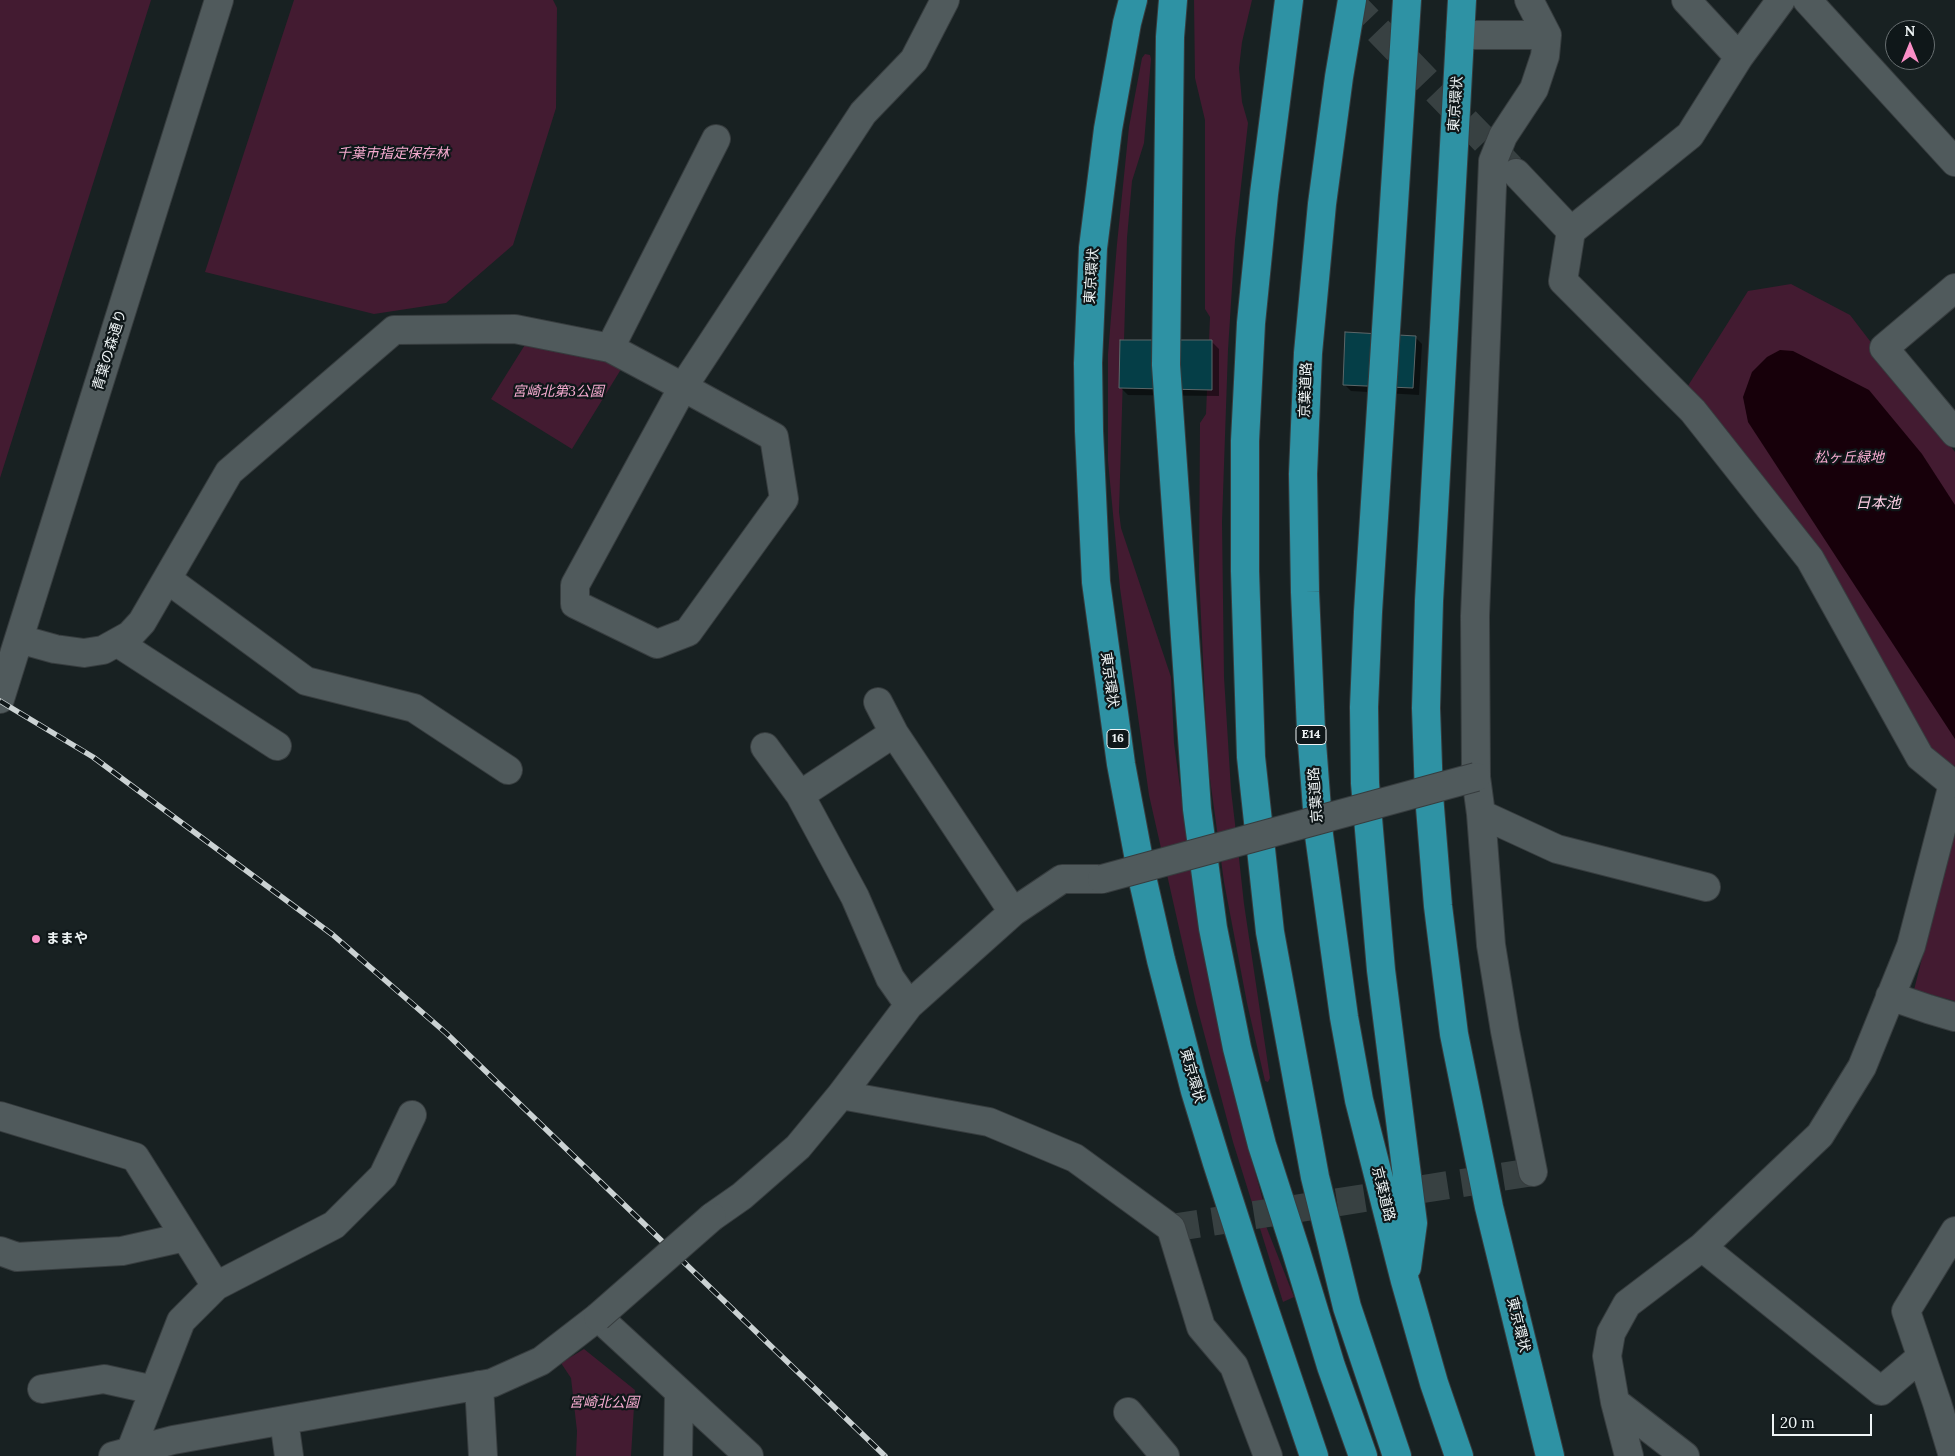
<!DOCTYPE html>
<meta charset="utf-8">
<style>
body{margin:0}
#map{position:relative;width:1955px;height:1456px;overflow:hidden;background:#182122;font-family:Lora,serif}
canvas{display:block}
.north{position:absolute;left:1885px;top:20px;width:50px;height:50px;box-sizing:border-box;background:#0f1719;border:1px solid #686f71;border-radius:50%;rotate:0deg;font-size:14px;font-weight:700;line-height:20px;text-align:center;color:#eef4f5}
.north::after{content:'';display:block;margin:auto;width:18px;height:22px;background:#fa8fc7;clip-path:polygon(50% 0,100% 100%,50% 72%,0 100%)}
.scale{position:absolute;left:1772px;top:1414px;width:100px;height:22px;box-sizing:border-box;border:2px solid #eef4f5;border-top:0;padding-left:6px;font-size:15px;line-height:18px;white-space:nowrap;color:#eef4f5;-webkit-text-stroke:4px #0f1719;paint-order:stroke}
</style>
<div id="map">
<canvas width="1955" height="1456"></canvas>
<div class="north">N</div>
<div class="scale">20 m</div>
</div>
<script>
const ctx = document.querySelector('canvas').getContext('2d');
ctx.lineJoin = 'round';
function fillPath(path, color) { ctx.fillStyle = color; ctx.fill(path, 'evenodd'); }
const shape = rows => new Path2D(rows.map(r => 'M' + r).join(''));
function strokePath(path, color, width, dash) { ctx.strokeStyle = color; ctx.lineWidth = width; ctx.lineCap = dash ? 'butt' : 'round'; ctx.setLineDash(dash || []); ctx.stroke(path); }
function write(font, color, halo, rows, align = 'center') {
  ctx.font = font + ' Lora,"Noto Sans JP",serif'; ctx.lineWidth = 4.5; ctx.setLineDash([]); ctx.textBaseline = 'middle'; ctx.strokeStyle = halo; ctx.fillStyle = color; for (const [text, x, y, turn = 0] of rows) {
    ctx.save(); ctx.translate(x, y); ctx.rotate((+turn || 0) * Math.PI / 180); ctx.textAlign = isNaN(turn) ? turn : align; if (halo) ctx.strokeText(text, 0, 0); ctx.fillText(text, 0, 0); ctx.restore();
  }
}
fillPath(shape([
 [0,0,151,0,0,478],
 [294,0,553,0,557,8,556,108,513,245,446,303,374,314,205,272],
 [1194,0,1252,0,1242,42,1239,68,1242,102,1248,123,1235,240,1228,350,1222,522,1224,677,1231,790,1238,849,1244,904,1270,1078,1268,1082,1265,1081,1247,1003,1224,882,1208,764,1199,575,1200,423,1206,414,1210,317,1205,309,1205,120,1195,78],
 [1145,54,1150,55,1151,59,1144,143,1132,181,1127,238,1119,512,1121,528,1171,677,1174,743,1200,935,1237,1106,1268,1219,1264,1221,1294,1297,1283,1302,1233,1142,1196,1003,1149,795,1120,588,1108,461,1108,354,1117,244,1129,127,1142,58],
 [1791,284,1850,315,1955,452,1955,766,1934,761,1686,389,1748,291],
 [528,340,623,366,572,449,491,399],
 [1955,827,1955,1001,1914,990],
 [584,1349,635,1390,631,1456,576,1456,577,1431,571,1378,561,1363]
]), '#431b31');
fillPath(shape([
 [1780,350,1793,351,1869,390,1922,454,1955,505,1955,739,1748,422,1743,397,1752,372,1767,357]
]), '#17000a');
fillPath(shape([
 [1415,337,1422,344,1419,395,1351,391,1344,384],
 [1212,342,1219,349,1219,396,1128,395,1121,388]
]), '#0007');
const building = shape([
 [1345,332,1416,336,1413,388,1343,385,1345,332],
 [1120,340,1212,340,1212,390,1119,388,1120,340]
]);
fillPath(building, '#053e47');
strokePath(building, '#5d6769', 1);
strokePath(shape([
 [1349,0,1511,168],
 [1171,1228,1533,1172]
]), '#384142', 28, [28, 14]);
const minor = shape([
 [1529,0,1547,35,1545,56,1534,89,1503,136,1493,161,1475,616,1476,777,1481,814,1491,945,1505,1031,1533,1172],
 [1686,0,1739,57],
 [1807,0,1955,162],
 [1460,35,1547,35],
 [1516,173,1571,231,1563,281,1693,411,1810,559,1920,757,1953,784],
 [1571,231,1690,135,1739,57,1781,0],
 [1955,288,1884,348,1955,433],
 [610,348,716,139],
 [167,579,306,681,414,708,508,770],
 [19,639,55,649,84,653,103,650,130,635,142,622,229,472,394,330,515,329,610,348,683,387,774,437,784,499,688,632,657,644,575,604,575,585,683,387,863,113,914,60,945,0],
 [118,643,277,746],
 [0,699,219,0],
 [878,702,894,733,1013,912],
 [765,747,800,795,855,897,890,978,909,1005],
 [800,795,894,733],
 [1481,814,1557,849,1706,887],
 [1890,996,1928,1009,1955,1017],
 [841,1095,989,1122,1075,1158,1171,1228,1201,1327,1234,1366,1268,1456],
 [0,1116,135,1157,216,1286],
 [712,1217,742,1196,798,1147,841,1095,909,1005,1013,912,1062,879,1102,879],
 [1702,1247,1881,1391,1921,1357],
 [0,1251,17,1257,122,1251,185,1237],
 [479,1385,483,1456],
 [42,1389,104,1379,154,1390],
 [1615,1402,1685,1456],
 [1128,1412,1165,1456],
 [284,1420,289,1456],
 [130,1452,181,1321,216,1286,334,1225,383,1176,412,1115],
 [113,1456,173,1440,492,1383,541,1361,598,1317,749,1456],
 [678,1456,679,1392],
 [1629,1456,1615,1402,1607,1356,1611,1333,1627,1304,1702,1247,1820,1135,1862,1067,1911,946,1953,784,1955,782],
 [1953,1456,1937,1403,1906,1311,1955,1231]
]);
const highway = shape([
 [1133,0,1127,23,1108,129,1093,248,1088,363,1089,431,1096,582,1121,764,1143,881,1161,960,1195,1091,1217,1163,1257,1287,1314,1456],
 [1173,0,1170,37,1166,365,1197,809,1213,928,1237,1048,1262,1145,1296,1251,1331,1366,1363,1456],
 [1289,0,1264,194,1251,323,1245,441,1245,571,1251,757,1270,932,1315,1177,1347,1307,1397,1456],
 [1352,0,1339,77,1322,204,1308,353,1303,474,1305,592,1311,730,1319,835,1344,1017,1359,1100,1405,1281,1434,1383,1459,1456],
 [1462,0,1429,601,1426,708,1429,795,1438,906,1454,1034,1489,1207,1550,1456],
 [1407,1267,1413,1223,1381,970,1365,783,1364,707,1368,612,1407,0]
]);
strokePath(minor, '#373d3f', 30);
strokePath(highway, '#373d3f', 30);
strokePath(minor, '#505a5c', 28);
strokePath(highway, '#2e92a4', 28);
const rail = shape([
 [0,701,93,757,333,935,446,1033,885,1456]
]);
strokePath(rail, '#cbd2d3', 5.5);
strokePath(rail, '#0f1719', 4, [11]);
const minorBridge = shape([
 [1102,879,1476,777],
 [598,1317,712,1217]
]);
strokePath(minorBridge, '#373d3f', 30, []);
strokePath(minorBridge, '#505a5c', 28);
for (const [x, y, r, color] of [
 [36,939,5,"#fa8fc7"]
]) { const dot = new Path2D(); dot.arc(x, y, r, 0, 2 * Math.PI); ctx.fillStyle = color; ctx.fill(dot); strokePath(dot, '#0f1719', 2); }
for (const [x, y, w] of [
 [1311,735,30],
 [1118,739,22]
]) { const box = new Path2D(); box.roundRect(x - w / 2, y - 9.5, w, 19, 4); ctx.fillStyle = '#0f1719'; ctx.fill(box); strokePath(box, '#eef4f5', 1); }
write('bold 12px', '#eef4f5', null, [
 ["E14",1311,735],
 ["16",1118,739]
]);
write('14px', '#eef4f5', '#0f1719', [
 ["東京環状",1456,104,-86],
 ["東京環状",1092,276,-86],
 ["青葉の森通り",110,350,-73],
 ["京葉道路",1306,390,-88],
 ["東京環状",1109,680,82],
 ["京葉道路",1316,795,-94],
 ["東京環状",1192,1076,74],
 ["京葉道路",1383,1194,76],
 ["東京環状",1518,1325,76]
]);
write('italic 14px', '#f6abd0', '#0f1719', [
 ["千葉市指定保存林",393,154],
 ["宮崎北第3公園",558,392],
 ["松ヶ丘緑地",1849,458],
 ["宮崎北公園",604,1403]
]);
write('bold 14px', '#eef4f5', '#0f1719', [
 ["ままや",46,939]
], 'left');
write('italic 15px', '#fccde3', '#0f1719', [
 ["日本池",1878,504]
]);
</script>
